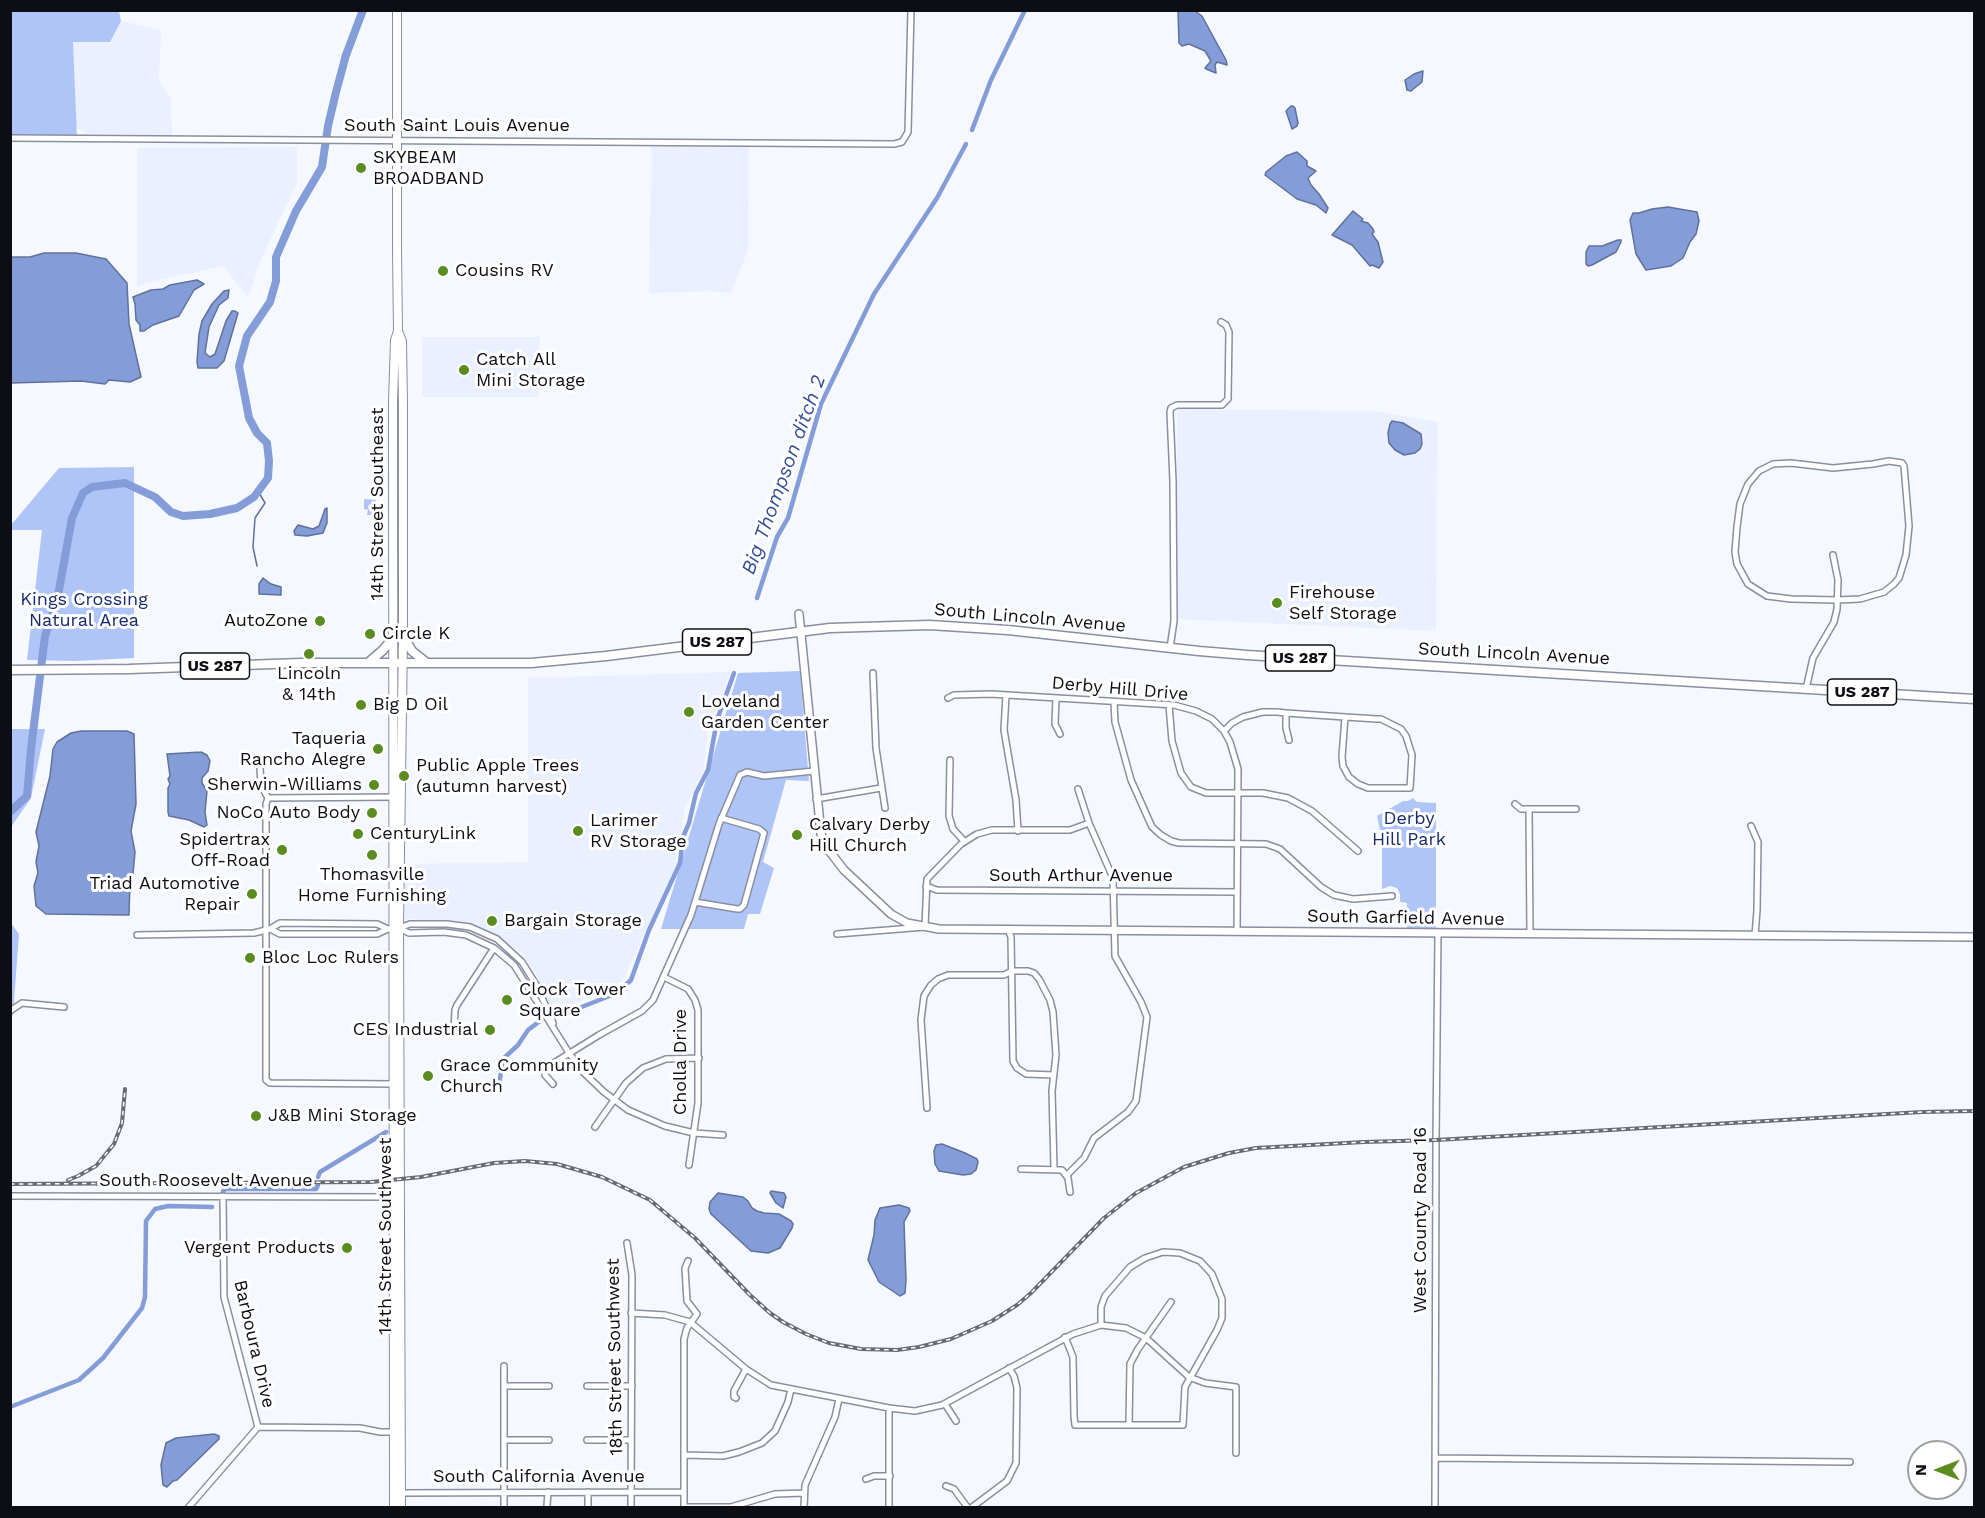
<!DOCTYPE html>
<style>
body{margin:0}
#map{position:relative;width:1985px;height:1518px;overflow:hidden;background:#f5f8ff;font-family:"Work Sans",sans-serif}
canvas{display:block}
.frame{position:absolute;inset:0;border:12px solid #0c0e14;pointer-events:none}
.north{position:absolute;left:1907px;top:1440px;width:60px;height:60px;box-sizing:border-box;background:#fff;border:2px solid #9e9fa1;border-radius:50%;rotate:270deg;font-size:16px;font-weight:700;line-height:24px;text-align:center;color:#0c0e14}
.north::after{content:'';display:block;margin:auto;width:21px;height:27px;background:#5b8c21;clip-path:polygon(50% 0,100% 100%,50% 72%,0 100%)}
</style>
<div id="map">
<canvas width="1985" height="1518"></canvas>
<div class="frame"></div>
<div class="north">N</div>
</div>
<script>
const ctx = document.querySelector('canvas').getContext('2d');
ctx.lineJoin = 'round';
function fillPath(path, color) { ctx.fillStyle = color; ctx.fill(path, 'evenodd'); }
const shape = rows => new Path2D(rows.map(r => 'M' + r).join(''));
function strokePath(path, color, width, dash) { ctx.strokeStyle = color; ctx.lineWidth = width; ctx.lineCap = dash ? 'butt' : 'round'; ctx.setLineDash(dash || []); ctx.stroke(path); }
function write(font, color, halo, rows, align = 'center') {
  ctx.font = font + ' "Work Sans",sans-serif'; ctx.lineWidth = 6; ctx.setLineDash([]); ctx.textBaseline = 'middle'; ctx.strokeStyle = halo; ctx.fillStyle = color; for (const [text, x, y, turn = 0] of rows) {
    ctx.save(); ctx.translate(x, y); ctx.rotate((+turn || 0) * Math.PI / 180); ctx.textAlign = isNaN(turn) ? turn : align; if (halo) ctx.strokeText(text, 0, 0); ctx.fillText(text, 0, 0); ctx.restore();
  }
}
fillPath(shape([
 [121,21,161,30,159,82,171,98,172,135,88,134,76,128,73,41,109,42],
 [651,146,749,146,748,250,731,293,711,291,649,293],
 [297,147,297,183,261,259,248,298,223,266,145,283,137,287,137,148],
 [422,337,540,337,539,397,422,397],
 [1177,409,1374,411,1438,422,1436,631,1176,619],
 [731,672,708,729,703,772,684,810,682,829,677,845,677,863,624,978,616,986,552,1013,537,975,521,952,489,931,454,921,405,919,405,864,528,862,528,678]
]), '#eaf0ff');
fillPath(shape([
 [10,11,119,11,121,21,110,42,73,42,77,138,11,140],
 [134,467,134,658,76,661,27,660,42,530,11,530,11,525,59,468],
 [364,499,376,500,376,515,367,515,368,510,364,509],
 [800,671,809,781,786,780,763,862,774,868,760,914,748,914,744,929,661,929,738,673],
 [11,729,45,729,31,798,11,827],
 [1413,798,1417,802,1436,803,1436,929,1407,929,1407,903,1400,902,1400,894,1397,888,1390,886,1382,889,1382,839,1377,816,1403,801,1408,801],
 [10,922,19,934,13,1015,11,1017]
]), '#b0c5f7');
const water = shape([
 [1178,11,1195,11,1202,16,1226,60,1227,65,1217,62,1215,65,1216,73,1206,69,1205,68,1211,61,1205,51,1189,44,1182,46,1179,43,1178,11],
 [1423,71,1422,82,1411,91,1407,90,1405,80,1414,74,1423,71],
 [1291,106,1293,106,1295,108,1298,123,1297,126,1292,129,1286,111,1291,106],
 [1297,152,1307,161,1307,166,1316,171,1308,178,1311,185,1319,194,1328,208,1326,213,1316,205,1297,199,1265,175,1266,172,1286,156,1297,152],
 [1668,207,1697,212,1699,221,1696,234,1690,242,1683,258,1671,266,1646,270,1636,254,1630,220,1633,213,1639,213,1652,209,1668,207],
 [1353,211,1363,219,1361,221,1368,223,1373,229,1374,232,1372,234,1378,242,1383,262,1379,268,1372,265,1370,266,1352,245,1332,235,1353,211],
 [1618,240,1621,240,1621,242,1616,252,1592,265,1588,266,1586,264,1586,252,1589,246,1602,246,1618,240],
 [44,253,76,253,106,259,127,283,129,324,141,377,130,382,109,380,105,384,81,381,11,383,11,257,30,257,44,253],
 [197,280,204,284,194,290,179,316,153,325,144,331,140,331,140,325,136,320,135,304,133,297,151,290,163,289,170,285,197,280],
 [229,290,228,298,219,305,209,327,205,353,210,357,215,354,226,321,232,311,235,311,238,313,224,361,217,368,198,368,197,362,199,334,202,321,212,304,224,291,229,290],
 [1392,421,1403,423,1421,434,1422,444,1420,449,1415,453,1404,455,1395,450,1389,443,1388,433,1390,424,1392,421],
 [327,508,327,523,323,533,307,536,295,535,294,531,298,525,313,529,319,526,325,509,327,508],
 [263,578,271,584,281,587,281,595,259,594,259,584,263,578],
 [81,731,127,731,134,734,136,804,131,831,135,852,133,874,130,881,129,915,46,914,36,906,34,886,38,873,36,862,39,846,36,832,50,776,53,749,57,742,71,733,81,731],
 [201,752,207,755,210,761,208,771,202,778,202,783,207,791,205,812,207,825,204,827,189,820,169,816,168,812,168,788,170,784,168,779,170,776,167,754,201,752],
 [942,1144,965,1153,977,1159,978,1162,976,1170,971,1174,963,1175,939,1171,935,1164,934,1151,936,1145,942,1144],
 [771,1191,784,1193,786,1197,783,1208,776,1203,770,1193,771,1191],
 [718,1193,743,1197,748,1201,752,1208,757,1211,764,1213,779,1214,791,1221,793,1224,792,1228,780,1248,768,1253,751,1251,711,1214,709,1209,710,1202,718,1193],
 [899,1205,909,1208,910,1211,904,1222,906,1280,905,1293,900,1296,879,1282,868,1260,874,1235,875,1220,880,1208,899,1205],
 [214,1434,219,1436,219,1439,177,1480,173,1481,167,1487,163,1485,161,1465,166,1443,176,1438,214,1434]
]);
fillPath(water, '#849cd7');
strokePath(water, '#60719c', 1.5);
strokePath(shape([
 [257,566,253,547,255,518,265,503,258,491]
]), '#60719c', 1.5);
strokePath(shape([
 [972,130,991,80,1025,10],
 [757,598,777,537,788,518,821,404,874,294,937,198,966,144],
 [559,1016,617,993,631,980,649,930,680,863,683,837,689,823,696,793,708,770,717,720,734,673],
 [499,1085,503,1059,518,1045,528,1030,540,1021],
 [318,1177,320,1172,386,1132],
 [223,1191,226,1189,316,1189,318,1185],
 [10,1407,79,1380,103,1358,142,1308,145,1297,146,1221,155,1209,168,1206,212,1207]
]), '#849cd7', 4.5);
strokePath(shape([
 [10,812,27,796,31,749,45,636,57,601,72,518,83,493,92,487,125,483,155,497,171,512,183,516,210,514,237,508,254,497,268,478,269,461,267,443,257,433,249,418,239,366,247,336,270,302,276,281,276,257,296,211,322,167,328,126,336,92,346,55,363,10]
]), '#849cd7', 8);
const minor = shape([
 [10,138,894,144,902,142,908,132,911,10],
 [1889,461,1902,463,1904,466,1909,526,1906,555,1899,578,1894,584,1884,592,1860,599,1837,600,1791,599,1767,596,1748,584,1737,564,1735,552,1737,527,1740,504,1748,484,1759,471,1773,464,1791,463,1833,468,1873,464,1889,461],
 [1170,648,1174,621,1173,481,1170,412,1171,408,1177,405,1222,405,1228,399,1229,332,1226,325,1221,322],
 [873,673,876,748,885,808],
 [1806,689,1813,658,1834,622,1837,609,1838,580,1833,555],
 [1006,695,1004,730,1016,800,1018,831],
 [948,698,954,695,991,694,1174,705,1196,711,1212,719,1224,731,1230,742,1238,769,1237,931],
 [1056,698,1055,724,1060,734],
 [1114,702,1115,722,1131,780,1152,827,1161,835,1171,841,1179,843,1266,844,1280,849,1321,887,1334,895,1353,899,1392,896],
 [1169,705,1172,741,1181,773,1191,787,1206,793,1263,793,1288,798,1312,811,1358,851],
 [1286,713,1286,728,1289,740],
 [1224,731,1232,723,1243,717,1263,712,1277,712,1286,713,1345,717,1377,719,1381,719,1401,729,1406,736,1412,755,1410,788,1368,788,1358,784,1349,777,1343,766,1342,757,1345,717],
 [950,760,949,816,953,829,964,841],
 [260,768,261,785,268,798],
 [268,798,266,804,266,1080,270,1083,394,1084],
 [268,798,395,797],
 [816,799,881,788],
 [1515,804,1521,809,1576,809],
 [1529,809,1530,934],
 [1751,826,1758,842,1757,910,1755,935],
 [926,886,937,890,1237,892],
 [695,902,737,909,740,909,744,905,764,833,759,829,721,818],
 [399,928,409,933,444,932,466,935,494,948,514,965,569,1053,583,1072,604,1092,628,1110,665,1126,694,1133,723,1135],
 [270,929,280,934,377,934,388,929,399,928,410,924,447,924,470,927,497,939,522,962,537,986,553,1023],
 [1008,929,1011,937,1013,1061,1017,1068,1026,1074,1054,1075],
 [837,934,925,927,927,879,961,844,977,834,992,830,1070,830,1089,823],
 [137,935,254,933,270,929,280,923,377,924,388,929],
 [664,977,688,989,695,1000,698,1010,698,1103,689,1165],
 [10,1011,22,1003,64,1007],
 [454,1031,455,1010,457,1005,494,948],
 [553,1084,545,1075,545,1072,549,1066,599,1035,642,1011,653,1000,691,915,719,824,740,775,747,772,764,776,814,771],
 [927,1108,921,1020,924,996,931,985,938,979,948,975,1004,975,1012,971,1028,971,1034,973,1039,979,1050,1000,1053,1012,1056,1055,1052,1091,1054,1168],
 [595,1127,626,1083,643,1068,666,1059,699,1058],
 [1021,1169,1062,1170,1068,1178,1070,1192],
 [1067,1175,1084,1158,1094,1138,1128,1112,1136,1101,1147,1017,1141,1002,1115,956,1113,878,1089,823,1078,789],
 [10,1196,396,1197],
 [223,1196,224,1297,258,1427],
 [627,1243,632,1275,631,1508],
 [631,1313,665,1315,690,1322,746,1369,771,1385,889,1408,915,1411,942,1405,1073,1334,1101,1325,1126,1328,1146,1338,1189,1377,1205,1383,1236,1387,1236,1453],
 [1065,1337,1073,1357,1074,1416,1075,1425,1183,1425,1185,1387,1217,1330,1222,1318,1222,1299,1212,1274,1200,1261,1180,1253,1163,1252,1145,1258,1130,1267,1105,1296,1101,1307,1101,1325],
 [504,1366,504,1508],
 [504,1386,549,1386],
 [587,1386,632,1386],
 [736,1398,734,1397,734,1391,746,1369],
 [945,1404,956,1421],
 [889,1408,889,1508],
 [1129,1425,1130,1364,1138,1349,1171,1302],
 [258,1427,360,1428,380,1432,396,1432],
 [504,1440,549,1440],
 [587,1440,631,1440],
 [684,1455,723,1456,739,1452,762,1443,775,1431,788,1402,791,1389],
 [1435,1458,1850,1462],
 [866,1479,874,1476,890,1476],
 [946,1486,954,1489,968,1508],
 [398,1493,684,1492],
 [547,1506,548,1492],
 [684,1507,731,1507,775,1494,804,1493],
 [188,1508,258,1427],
 [588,1508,588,1492],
 [684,1508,684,1339,687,1328,697,1314,687,1301,685,1268,688,1261],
 [804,1508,805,1485,835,1417,839,1399],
 [971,1508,1007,1481,1016,1463,1017,1388,1014,1376,1009,1368],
 [1435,1508,1436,1140,1438,933]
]);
const tertiary = shape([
 [799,614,821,834,827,848,844,870,891,914,907,923,939,929,1974,937]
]);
const secondary = shape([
 [397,10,397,249,398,331,402,341,403,405,403,636,399,928,401,1508],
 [394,1508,393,402,395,340,398,331]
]);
const trunk = shape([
 [403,636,412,651,427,663],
 [368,663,383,650,393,638],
 [10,670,129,669,301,663,531,663,606,656,830,628,929,625,1008,630,1199,651,1247,655,1974,699]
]);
strokePath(minor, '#898f9f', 8);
strokePath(tertiary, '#898f9f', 10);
strokePath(secondary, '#898f9f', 10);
strokePath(trunk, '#898f9f', 11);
strokePath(minor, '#fff', 5);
strokePath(tertiary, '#fff', 7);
strokePath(secondary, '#fff', 8);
strokePath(trunk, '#fff', 8);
const rail = shape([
 [68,1180,78,1176,96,1166,114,1144,122,1123,125,1089],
 [10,1184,371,1182,421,1177,494,1163,525,1161,557,1164,602,1177,650,1200,695,1238,750,1295,770,1313,783,1322,806,1334,829,1343,861,1349,897,1350,919,1347,951,1339,992,1321,1017,1305,1031,1293,1104,1218,1136,1193,1184,1167,1229,1153,1256,1148,1364,1142,1436,1140,1922,1112,1974,1111]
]);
strokePath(rail, '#686b71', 4);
strokePath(rail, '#fff', 1.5, [4.5]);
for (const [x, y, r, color] of [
 [361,168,6,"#5b8c21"],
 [443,271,6,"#5b8c21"],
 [464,370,6,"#5b8c21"],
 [1277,603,6,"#5b8c21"],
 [320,621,6,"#5b8c21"],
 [370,634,6,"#5b8c21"],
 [309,654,6,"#5b8c21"],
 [361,705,6,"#5b8c21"],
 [689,712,6,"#5b8c21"],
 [378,749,6,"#5b8c21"],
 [404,776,6,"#5b8c21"],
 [374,785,6,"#5b8c21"],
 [372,813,6,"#5b8c21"],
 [578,831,6,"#5b8c21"],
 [358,834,6,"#5b8c21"],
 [797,835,6,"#5b8c21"],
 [282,850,6,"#5b8c21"],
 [372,855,6,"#5b8c21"],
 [252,894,6,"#5b8c21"],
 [492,921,6,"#5b8c21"],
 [250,958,6,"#5b8c21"],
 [507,1000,6,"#5b8c21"],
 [490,1030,6,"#5b8c21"],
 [428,1076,6,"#5b8c21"],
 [256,1116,6,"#5b8c21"],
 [347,1248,6,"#5b8c21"]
]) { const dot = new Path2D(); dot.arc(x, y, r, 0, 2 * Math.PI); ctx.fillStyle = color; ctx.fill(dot); strokePath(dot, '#fff', 2); }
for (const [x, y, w] of [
 [717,642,69],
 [1300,658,69],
 [215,666,69],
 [1862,692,69]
]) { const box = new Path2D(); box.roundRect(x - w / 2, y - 13, w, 26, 4.5); ctx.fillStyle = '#fff'; ctx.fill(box); strokePath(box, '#0c0e14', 1.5); }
write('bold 16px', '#0c0e14', null, [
 ["US 287",717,642],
 ["US 287",1300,658],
 ["US 287",215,666],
 ["US 287",1862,692]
]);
write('18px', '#0c0e14', '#fff', [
 ["South Saint Louis Avenue",457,126],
 ["14th Street Southeast",378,504,-90],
 ["South Lincoln Avenue",1030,618,5],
 ["South Lincoln Avenue",1514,654,3],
 ["Derby Hill Drive",1120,689,5],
 ["South Arthur Avenue",1081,876],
 ["South Garfield Avenue",1406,918,1],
 ["Cholla Drive",681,1062,-90],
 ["South Roosevelt Avenue",206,1181],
 ["West County Road 16",1421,1220,-90],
 ["14th Street Southwest",386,1236,-90],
 ["Barboura Drive",254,1344,77],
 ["18th Street Southwest",615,1357,-91],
 ["South California Avenue",539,1477]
]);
write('18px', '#0c0e14', '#fff', [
 ["SKYBEAM",373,158],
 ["BROADBAND",373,179],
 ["Cousins RV",455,271],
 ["Catch All",476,360],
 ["Mini Storage",476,381],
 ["Firehouse",1289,593],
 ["Self Storage",1289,614],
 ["AutoZone",308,621,"right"],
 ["Circle K",382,634],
 ["Lincoln",309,674,"center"],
 ["& 14th",309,695,"center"],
 ["Loveland",701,702],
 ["Garden Center",701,723],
 ["Big D Oil",373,705],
 ["Taqueria",366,739,"right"],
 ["Rancho Alegre",366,760,"right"],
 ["Public Apple Trees",416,766],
 ["(autumn harvest)",416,787],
 ["Sherwin-Williams",362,785,"right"],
 ["NoCo Auto Body",360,813,"right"],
 ["Larimer",590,821],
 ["RV Storage",590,842],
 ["Calvary Derby",809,825],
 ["Hill Church",809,846],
 ["CenturyLink",370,834],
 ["Spidertrax",270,840,"right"],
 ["Off-Road",270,861,"right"],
 ["Thomasville",372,875,"center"],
 ["Home Furnishing",372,896,"center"],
 ["Triad Automotive",240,884,"right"],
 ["Repair",240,905,"right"],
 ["Bargain Storage",504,921],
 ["Bloc Loc Rulers",262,958],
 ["Clock Tower",519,990],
 ["Square",519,1011],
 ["CES Industrial",478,1030,"right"],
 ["Grace Community",440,1066],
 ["Church",440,1087],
 ["J&B Mini Storage",268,1116],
 ["Vergent Products",335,1248,"right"]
], 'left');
write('18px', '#162a6f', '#fff', [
 ["Kings Crossing",84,600],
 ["Natural Area",84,621],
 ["Derby",1409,819],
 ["Hill Park",1409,840]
]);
write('italic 20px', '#354e96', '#fff', [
 ["Big Thompson ditch 2",784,475,-70]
]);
</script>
